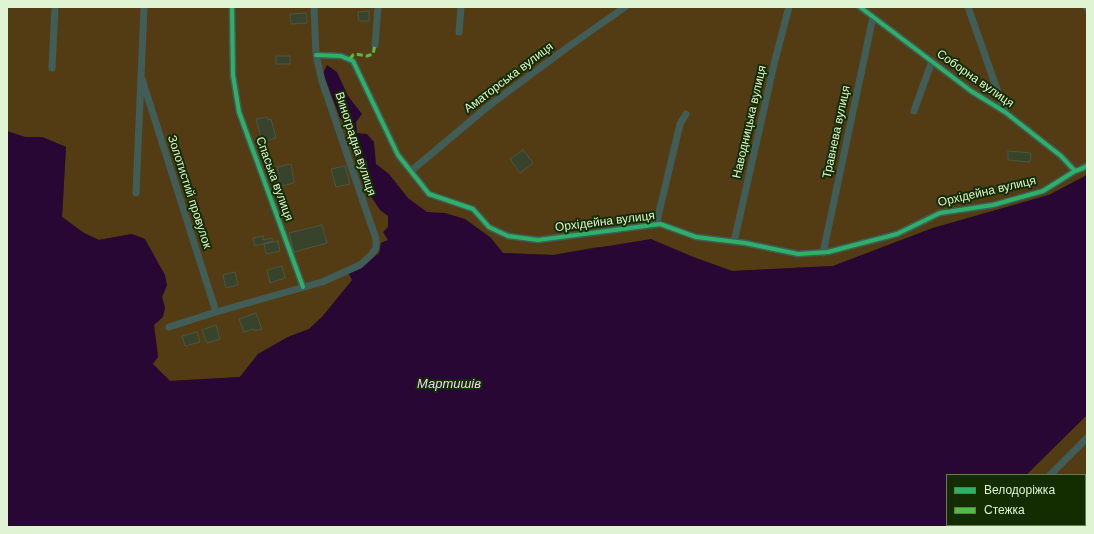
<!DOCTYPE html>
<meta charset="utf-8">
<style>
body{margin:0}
#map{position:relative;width:1094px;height:534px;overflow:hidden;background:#1e2c11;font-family:"DM Sans",sans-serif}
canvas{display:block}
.frame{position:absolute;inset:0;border:8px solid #dff4d2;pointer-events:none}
.legend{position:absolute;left:946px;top:474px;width:140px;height:52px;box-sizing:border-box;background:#142d00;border:1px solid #657d54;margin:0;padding:5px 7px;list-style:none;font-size:12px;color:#dff4d2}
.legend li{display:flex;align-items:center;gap:8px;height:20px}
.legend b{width:20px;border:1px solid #657d54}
</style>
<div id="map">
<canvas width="1094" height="534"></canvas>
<div class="frame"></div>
<ul class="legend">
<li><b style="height:5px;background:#2db169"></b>Велодоріжка</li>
<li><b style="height:5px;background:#58b947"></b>Стежка</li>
</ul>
</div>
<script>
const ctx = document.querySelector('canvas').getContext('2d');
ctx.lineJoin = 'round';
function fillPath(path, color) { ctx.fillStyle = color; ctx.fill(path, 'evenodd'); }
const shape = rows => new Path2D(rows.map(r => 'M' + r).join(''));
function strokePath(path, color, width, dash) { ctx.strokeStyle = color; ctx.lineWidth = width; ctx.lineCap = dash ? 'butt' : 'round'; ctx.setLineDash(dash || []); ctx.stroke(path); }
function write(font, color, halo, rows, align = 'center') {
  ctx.font = font + ' "DM Sans",sans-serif'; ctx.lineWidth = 4; ctx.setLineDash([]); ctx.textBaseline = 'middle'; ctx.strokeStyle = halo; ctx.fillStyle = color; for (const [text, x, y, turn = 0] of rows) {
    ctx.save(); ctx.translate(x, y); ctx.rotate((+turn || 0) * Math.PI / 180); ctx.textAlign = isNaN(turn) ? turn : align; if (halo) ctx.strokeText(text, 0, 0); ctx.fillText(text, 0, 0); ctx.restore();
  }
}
fillPath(shape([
 [7,7,1087,7,1087,175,1049,195,933,228,833,266,732,271,696,258,597,247,553,255,503,253,490,237,389,240,381,243,380,253,357,270,353,280,322,317,309,329,288,337,258,354,240,377,170,381,152,364,158,357,154,325,165,308,162,297,167,285,132,234,99,240,84,233,62,217,66,147,42,137,25,137,7,131],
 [1087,415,1087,527,1002,527,1005,525,1085,525,1085,475,1026,475]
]), '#533c13');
fillPath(shape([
 [327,65,337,72,348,96,362,114,356,122,357,133,367,134,374,142,376,164,389,174,408,198,427,212,445,213,465,219,490,237,503,253,553,255,651,239,696,258,732,271,833,266,933,228,1049,195,1087,175,1087,415,1026,475,947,475,947,525,1005,525,1002,527,7,527,7,131,25,137,42,137,66,147,62,217,84,233,99,240,132,234,145,239,165,275,167,285,162,297,165,308,163,317,154,325,158,357,153,364,170,381,240,377,258,354,288,337,309,329,322,317,352,280,349,274,352,271,357,270,379,253,381,243,388,240,383,232,388,227,388,216,380,210,368,192,367,162,356,153,357,141,349,126,340,118,323,73]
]), '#280735');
const building = shape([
 [369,11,369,21,359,21,358,12,369,11],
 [306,13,307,23,291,24,290,14,306,13],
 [276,56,290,56,290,64,276,64,276,56],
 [267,117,268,120,271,119,276,138,262,142,256,119,267,117],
 [523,150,533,163,520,173,510,159,523,150],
 [1008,151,1031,153,1030,162,1008,160,1008,151],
 [291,164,294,183,281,186,277,167,291,164],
 [345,166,350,184,336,187,331,169,345,166],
 [322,225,327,243,294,252,289,233,322,225],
 [263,236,263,240,272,238,273,241,255,246,253,238,263,236],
 [278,241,280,251,266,254,264,244,278,241],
 [282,266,285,278,270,283,267,270,282,266],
 [235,272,238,285,226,288,223,275,235,272],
 [256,313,262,329,255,331,254,329,244,332,239,319,256,313],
 [216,325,220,339,207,343,202,330,216,325],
 [197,332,200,342,185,346,182,336,197,332]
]);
fillPath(building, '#37442b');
strokePath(building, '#4a573f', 1);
strokePath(shape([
 [232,7,233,75,239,112,303,287],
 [860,7,971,91,1005,112,1061,156,1075,171],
 [968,7,1005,112],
 [1086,7,1087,8],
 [459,32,461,7],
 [375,45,378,7],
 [316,55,341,56,353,61,398,155,429,194,473,209,489,227,508,236,538,240,660,224,696,237,745,243,798,254,828,252,897,234,940,213,993,205,1043,191,1075,171,1081,169,1087,166],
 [52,68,55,7],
 [142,79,216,312],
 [914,111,932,61],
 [411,171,486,108,568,47,625,7],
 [136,193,144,7],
 [656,225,680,124,686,114],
 [734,242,775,60,789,7],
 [823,253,873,17],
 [169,327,216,312,322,282,360,265,371,255,376,248,376,239,322,81,316,55,314,7],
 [1050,475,1087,438],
 [1085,503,1087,504]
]), '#415d58', 7);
strokePath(shape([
 [350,59,353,55,356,54,367,56,373,54,375,45],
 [1012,527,1013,525]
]), '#58b947', 3, [6, 3]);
strokePath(shape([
 [232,7,233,75,239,112,303,287],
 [860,7,971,91,1005,112,1061,156,1075,171],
 [316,55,341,56,353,61,398,155,429,194,473,209,489,227,508,236,538,240,660,224,696,237,745,243,798,254,828,252,897,234,940,213,993,205,1043,191,1075,171,1081,169,1087,166]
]), '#2db169', 4);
write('12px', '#dff4d2', '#142d00', [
 ["Аматорська вулиця",509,78,-37],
 ["Соборна вулиця",975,79,35],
 ["Наводницька вулиця",750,122,-77],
 ["Травнева вулиця",837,132,-78],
 ["Виноградна вулиця",355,144,72],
 ["Спаська вулиця",274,179,70],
 ["Золотистий провулок",189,192,72],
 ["Орхідейна вулиця",987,192,-13],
 ["Орхідейна вулиця",605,222,-7]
]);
write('italic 13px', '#e9d9f3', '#142d00', [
 ["Мартишів",449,385]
]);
</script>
